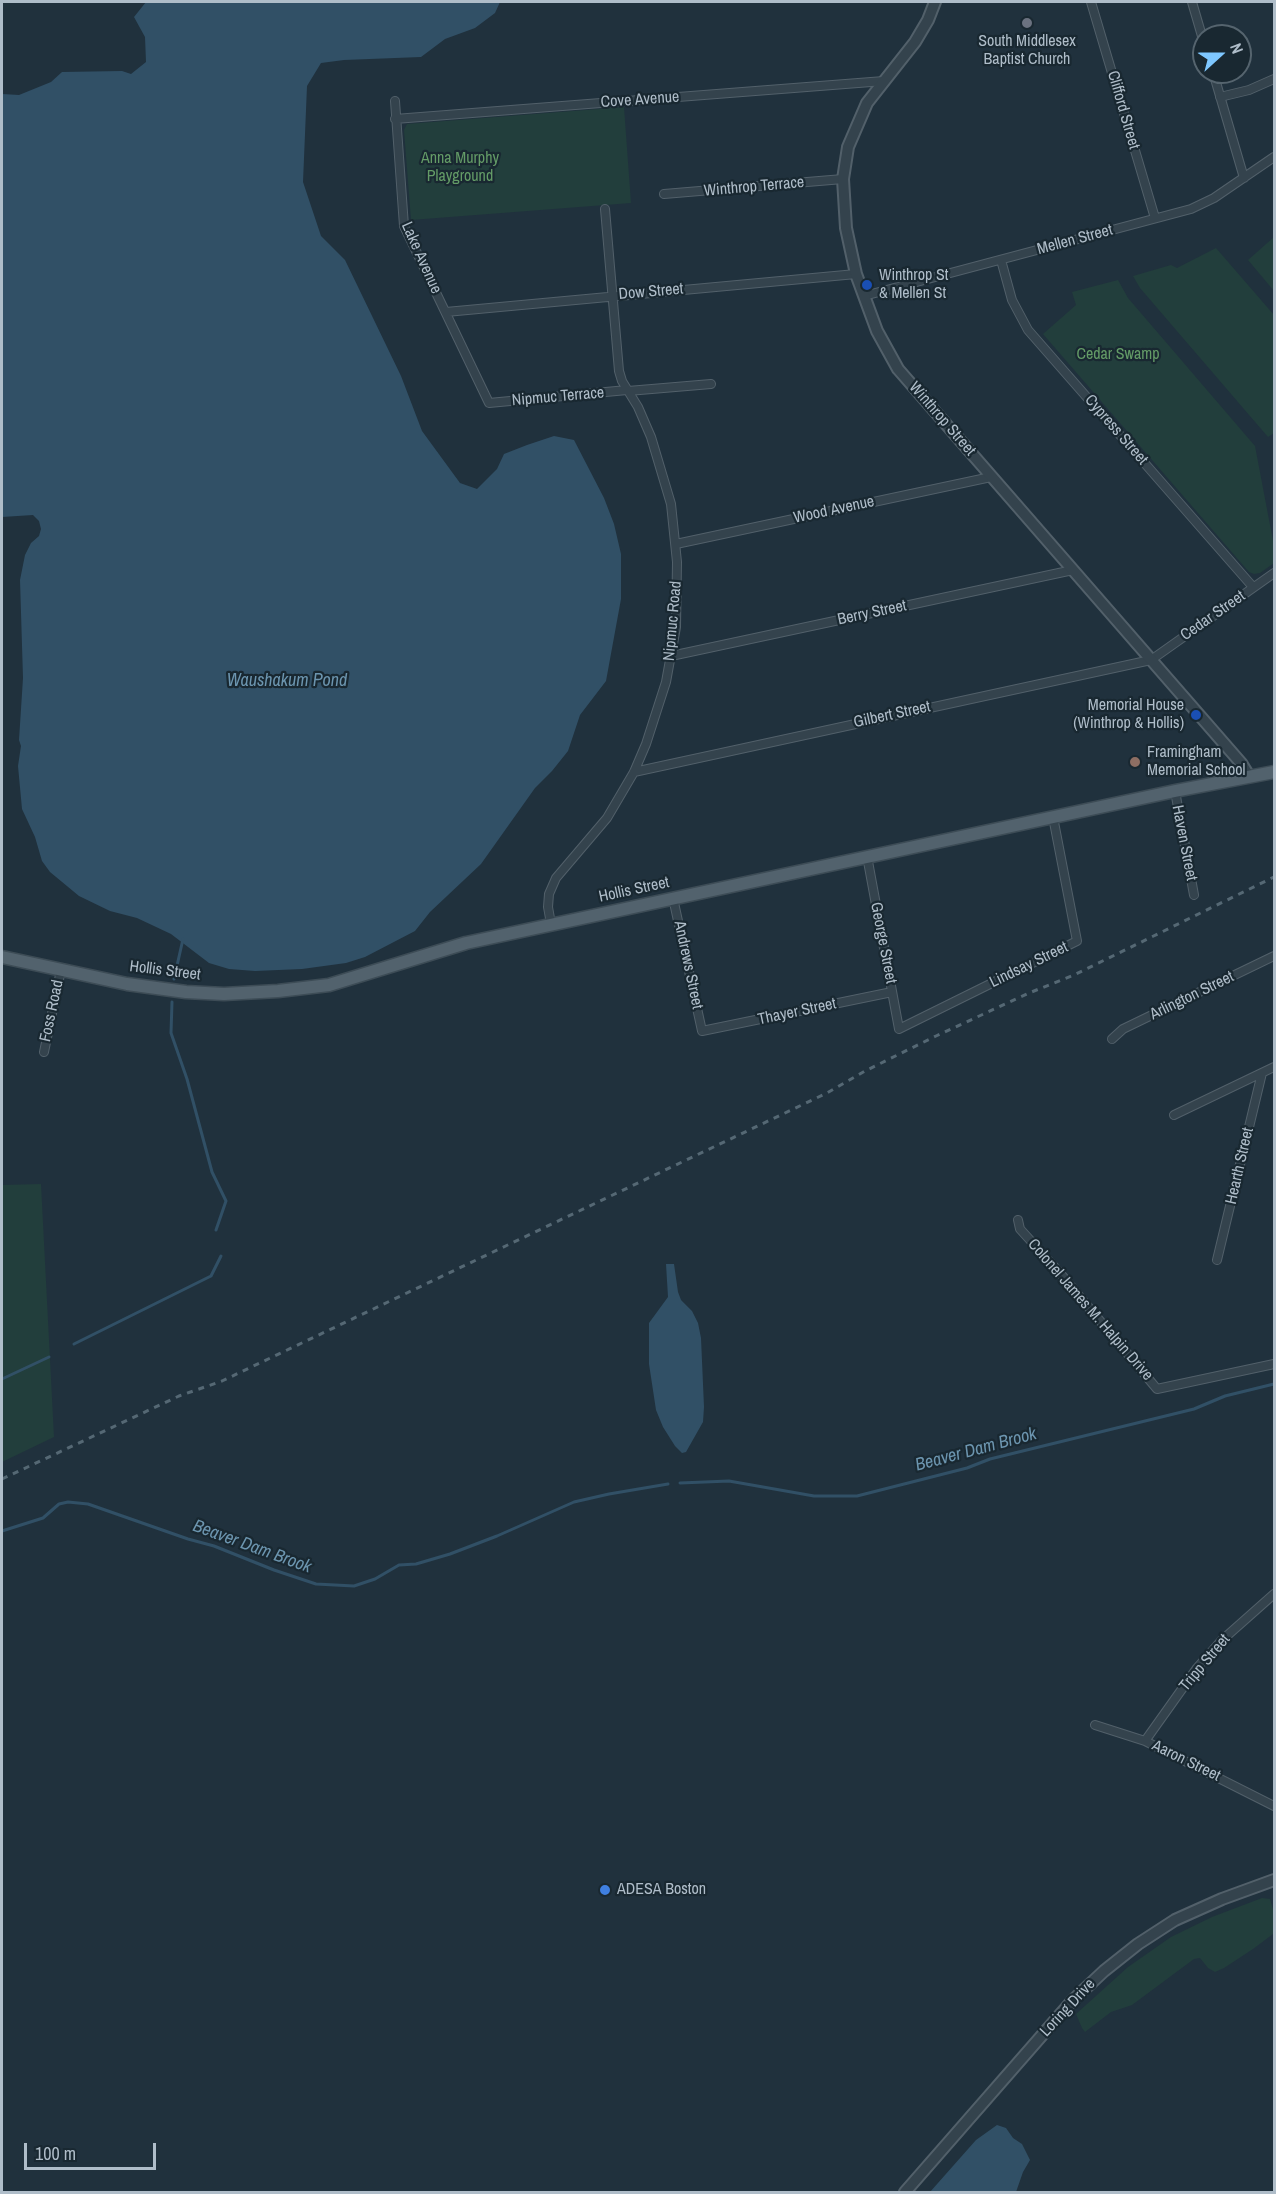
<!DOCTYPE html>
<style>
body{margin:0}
#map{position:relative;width:1276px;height:2194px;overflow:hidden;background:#20313d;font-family:"Archivo Narrow",sans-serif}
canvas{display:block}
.frame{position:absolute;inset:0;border:3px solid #afbdc9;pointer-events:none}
.north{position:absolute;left:1192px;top:24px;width:60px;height:60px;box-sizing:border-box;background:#192831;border:2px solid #55646e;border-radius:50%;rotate:69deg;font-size:16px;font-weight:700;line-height:24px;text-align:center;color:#afbdc9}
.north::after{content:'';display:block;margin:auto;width:21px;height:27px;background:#7ec7ff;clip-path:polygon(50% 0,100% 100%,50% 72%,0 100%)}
.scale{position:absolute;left:24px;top:2143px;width:132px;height:27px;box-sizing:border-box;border:3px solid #afbdc9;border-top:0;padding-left:8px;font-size:18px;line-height:21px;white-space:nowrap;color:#afbdc9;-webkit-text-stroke:4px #192831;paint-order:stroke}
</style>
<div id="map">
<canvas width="1276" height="2194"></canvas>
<div class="frame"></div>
<div class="north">N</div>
<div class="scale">100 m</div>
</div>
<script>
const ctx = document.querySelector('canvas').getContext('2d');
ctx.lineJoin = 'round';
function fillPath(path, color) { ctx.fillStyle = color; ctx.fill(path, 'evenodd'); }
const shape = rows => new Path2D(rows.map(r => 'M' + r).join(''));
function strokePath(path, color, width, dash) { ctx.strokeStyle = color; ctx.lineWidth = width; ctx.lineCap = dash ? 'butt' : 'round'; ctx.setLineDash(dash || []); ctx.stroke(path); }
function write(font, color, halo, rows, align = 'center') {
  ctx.font = font + ' "Archivo Narrow",sans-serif'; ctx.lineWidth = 4.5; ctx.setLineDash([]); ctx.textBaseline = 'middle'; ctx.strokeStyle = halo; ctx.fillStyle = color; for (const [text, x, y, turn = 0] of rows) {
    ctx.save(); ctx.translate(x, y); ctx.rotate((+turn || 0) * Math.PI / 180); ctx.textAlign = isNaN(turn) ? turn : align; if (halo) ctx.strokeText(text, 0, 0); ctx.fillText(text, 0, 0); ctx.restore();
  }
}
fillPath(shape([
 [624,107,631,203,411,220,404,130,407,124],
 [1274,237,1274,291,1248,260],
 [1216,248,1274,315,1274,433,1268,437,1140,288,1133,276,1171,265,1177,268],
 [1118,280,1128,298,1255,446,1274,546,1274,563,1260,573,1254,574,1249,572,1043,334,1076,305,1072,292],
 [41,1184,54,1437,2,1462,2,1185],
 [1262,1898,1270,1899,1274,1913,1274,1926,1273,1934,1253,1949,1224,1968,1215,1972,1208,1968,1200,1958,1194,1959,1132,2005,1111,2012,1085,2032,1082,2028,1076,2014,1128,1967,1171,1937,1212,1917]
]), '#223e3c');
fillPath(shape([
 [146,2,500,2,495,13,475,28,445,39,421,57,344,60,321,63,307,86,303,182,321,236,345,260,401,376,422,431,460,483,477,489,497,469,504,454,527,445,554,436,574,440,604,498,614,524,621,554,621,599,606,681,580,715,568,751,552,771,535,788,481,864,430,912,415,931,365,957,346,963,302,969,255,971,229,969,209,963,171,934,137,918,110,911,79,896,50,872,42,861,35,837,22,809,18,766,21,746,19,740,23,678,20,580,25,555,31,543,39,536,41,529,39,521,33,515,2,517,2,94,19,95,51,82,62,72,122,71,131,74,146,62,145,37,134,17],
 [666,1264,674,1264,678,1292,681,1300,692,1311,698,1323,701,1338,704,1407,703,1422,686,1452,682,1453,675,1446,663,1427,656,1410,649,1364,649,1323,668,1297],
 [997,2125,1006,2128,1013,2138,1022,2144,1030,2160,1023,2172,1016,2192,930,2192,976,2140]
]), '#315066');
strokePath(shape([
 [174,979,183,939],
 [172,1002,171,1033,187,1079,212,1172,226,1201,216,1230],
 [74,1344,211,1276,221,1256],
 [2,1379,49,1357],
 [680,1483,729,1481,814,1496,857,1496,967,1468,990,1459,1194,1409,1225,1396,1274,1384],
 [2,1531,43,1518,59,1504,68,1502,88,1504,188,1539,214,1546,274,1570,316,1584,354,1586,375,1579,399,1565,416,1564,450,1554,497,1536,574,1502,609,1494,668,1484]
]), '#315066', 3);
const minor = shape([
 [1091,2,1155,218],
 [1192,2,1204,43],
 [1213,72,1244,178],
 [1220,97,1249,90,1274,79],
 [395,101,404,226,489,403,627,390],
 [395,119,884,81],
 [664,194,843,179],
 [1001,260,1012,300,1028,330,1253,587],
 [864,296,1191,209,1214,198,1274,157],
 [446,312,856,274],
 [628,391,711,384],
 [676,544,991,477],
 [671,656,1073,570],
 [634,772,1151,660,1274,573],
 [1175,791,1194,895],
 [867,856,899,1029,1077,941,1053,817],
 [673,898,702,1031,892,992],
 [551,924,548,907,549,894,556,878,607,818,634,772,646,744,666,682,676,627,677,562,671,504,651,437,638,407,622,381,619,371,605,209],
 [1112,1039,1123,1029,1274,956],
 [44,1052,61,970],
 [1174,1115,1274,1067],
 [1018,1220,1020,1229,1060,1273,1157,1389,1274,1364],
 [1217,1260,1262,1073],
 [1095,1725,1145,1741,1274,1806],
 [1145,1741,1197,1668,1221,1641,1274,1594]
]);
const tertiary = shape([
 [935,2,928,20,915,42,867,103,848,147,843,179,846,228,856,274,877,331,898,369,1241,763,1249,776],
 [905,2192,1072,2001,1104,1971,1138,1944,1175,1920,1222,1899,1274,1880]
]);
const primary = shape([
 [2,957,127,984,186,992,224,994,278,991,329,985,466,943,1175,791,1274,772]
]);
strokePath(minor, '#52606a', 10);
strokePath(tertiary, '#52606a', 14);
strokePath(primary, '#3d4c56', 15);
strokePath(minor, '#34434d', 8);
strokePath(tertiary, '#34434d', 10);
strokePath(primary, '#52626d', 12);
strokePath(shape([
 [2,1479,179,1396,222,1381,827,1093,865,1071,936,1036,1029,993,1074,975,1274,877]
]), '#556874', 3, [6, 6]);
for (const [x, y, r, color] of [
 [1027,23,6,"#6b7280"],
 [867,285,6,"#1a4fb4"],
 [1196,715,6,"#1a4fb4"],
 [1135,762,6,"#8d6e63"],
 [605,1890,6,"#3f7fe0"]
]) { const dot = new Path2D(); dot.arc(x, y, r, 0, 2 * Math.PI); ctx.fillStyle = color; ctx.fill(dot); strokePath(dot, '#192831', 2); }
write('16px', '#afbdc9', '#192831', [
 ["South Middlesex",1027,42,"center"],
 ["Baptist Church",1027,60,"center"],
 ["Winthrop St",879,276],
 ["& Mellen St",879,294],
 ["Memorial House",1184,706,"right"],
 ["(Winthrop & Hollis)",1184,724,"right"],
 ["Framingham",1147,753],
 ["Memorial School",1147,771],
 ["ADESA Boston",617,1890]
], 'left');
write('16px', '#afbdc9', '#192831', [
 ["Cove Avenue",640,100,-4],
 ["Clifford Street",1123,110,74],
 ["Winthrop Terrace",754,187,-5],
 ["Mellen Street",1075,240,-15],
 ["Lake Avenue",421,258,66],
 ["Dow Street",651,292,-5],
 ["Nipmuc Terrace",558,397,-5],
 ["Winthrop Street",942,419,49],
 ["Cypress Street",1116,430,49],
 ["Wood Avenue",834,510,-12],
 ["Berry Street",872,613,-12],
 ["Cedar Street",1213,616,-35],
 ["Nipmuc Road",673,621,-85],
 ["Gilbert Street",892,715,-12],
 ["Haven Street",1184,843,79],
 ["Hollis Street",634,890,-12],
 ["George Street",883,943,79],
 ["Andrews Street",688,965,78],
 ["Lindsay Street",1029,965,-26],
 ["Hollis Street",165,971,7],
 ["Arlington Street",1192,996,-26],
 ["Foss Road",52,1011,-78],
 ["Thayer Street",797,1012,-12],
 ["Hearth Street",1240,1166,-77],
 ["Colonel James M. Halpin Drive",1090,1310,49],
 ["Tripp Street",1205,1663,-50],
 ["Aaron Street",1186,1761,26],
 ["Loring Drive",1068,2008,-47]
]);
write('16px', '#649c67', '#192831', [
 ["Anna Murphy",460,159],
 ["Playground",460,177],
 ["Cedar Swamp",1118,355]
]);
write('italic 18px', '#6c95af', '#192831', [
 ["Waushakum Pond",287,681],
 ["Beaver Dam Brook",976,1450,-15],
 ["Beaver Dam Brook",252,1547,20]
]);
</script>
